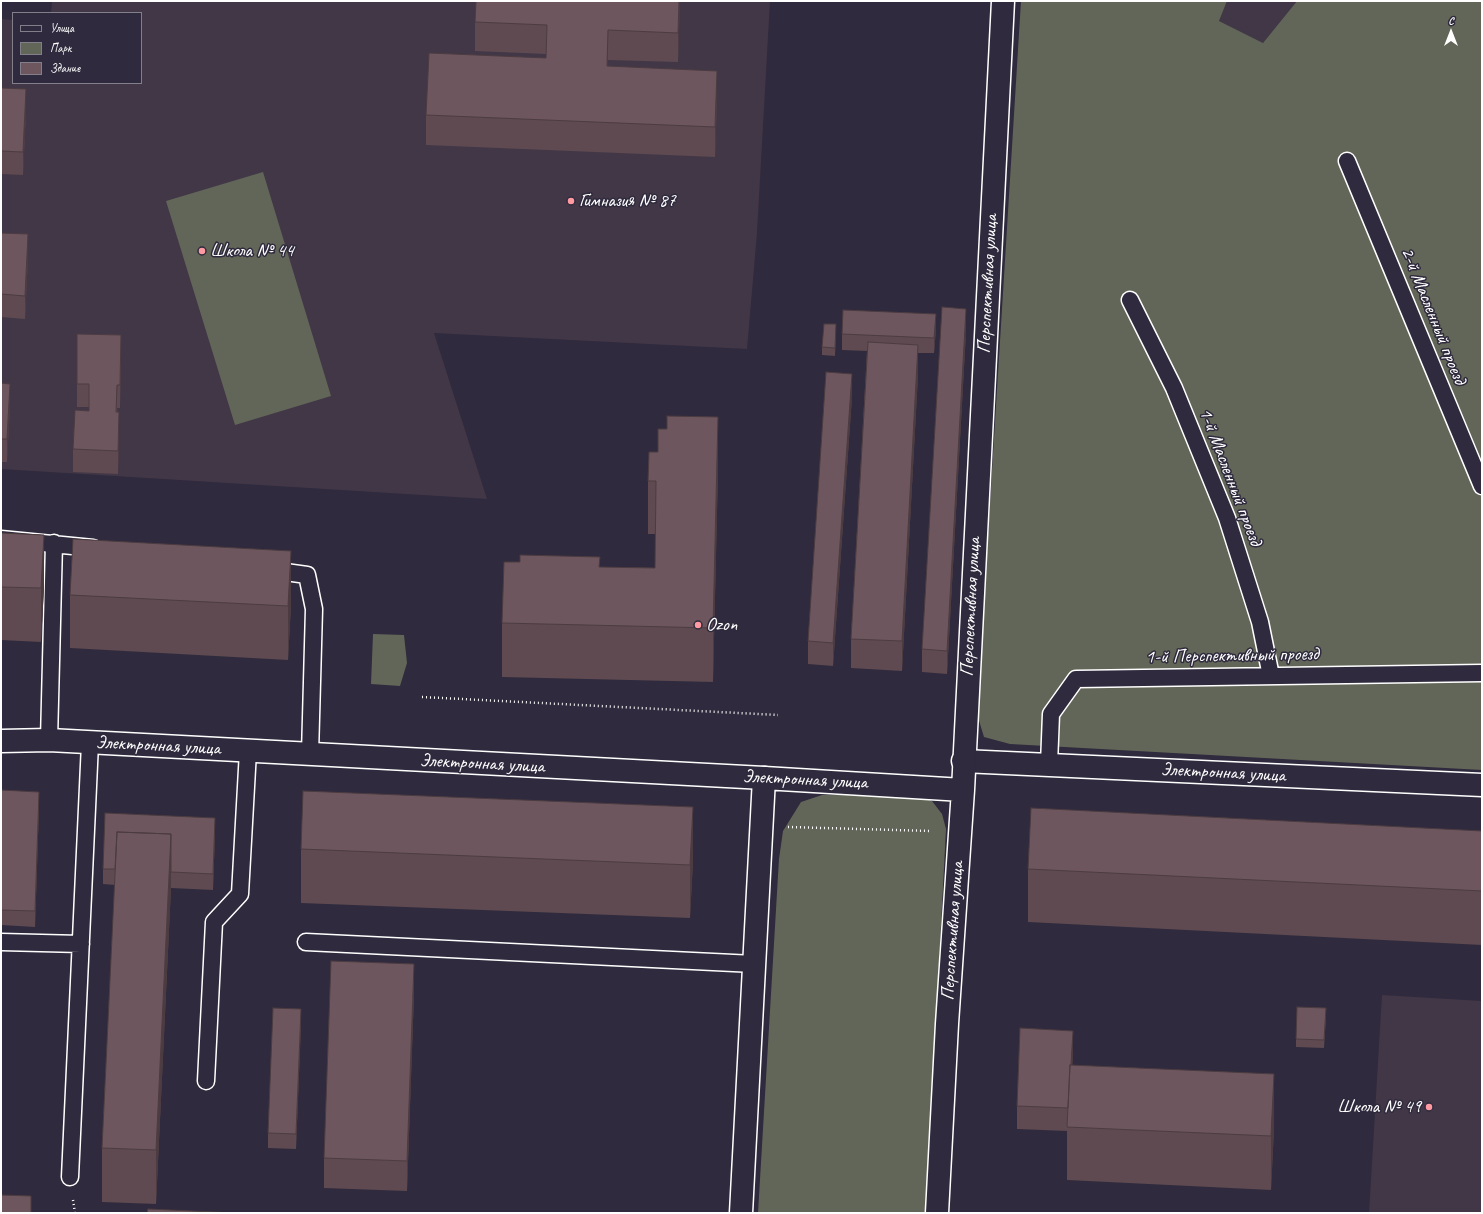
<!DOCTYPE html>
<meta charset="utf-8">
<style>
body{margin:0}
#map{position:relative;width:1483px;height:1214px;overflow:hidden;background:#2f2a3d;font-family:Caveat,sans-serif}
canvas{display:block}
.frame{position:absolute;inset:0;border:2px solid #fff;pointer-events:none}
.legend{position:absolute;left:12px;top:12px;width:130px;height:72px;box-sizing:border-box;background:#2f2a3d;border:1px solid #827f8b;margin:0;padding:5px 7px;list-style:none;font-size:12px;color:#fff}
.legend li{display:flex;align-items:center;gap:8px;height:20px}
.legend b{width:20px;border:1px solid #827f8b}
.north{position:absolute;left:1431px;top:12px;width:40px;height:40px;-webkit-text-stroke:3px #2f2a3d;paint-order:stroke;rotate:0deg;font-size:11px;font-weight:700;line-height:16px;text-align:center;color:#fff}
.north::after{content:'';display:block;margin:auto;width:14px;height:18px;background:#fff;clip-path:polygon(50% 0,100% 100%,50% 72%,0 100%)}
</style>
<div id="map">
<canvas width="1483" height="1214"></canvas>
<div class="frame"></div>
<ul class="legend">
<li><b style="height:5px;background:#2f2a3d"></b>Улица</li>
<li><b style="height:11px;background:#626658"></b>Парк</li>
<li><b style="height:11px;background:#6d565d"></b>Здание</li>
</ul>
<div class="north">С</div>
</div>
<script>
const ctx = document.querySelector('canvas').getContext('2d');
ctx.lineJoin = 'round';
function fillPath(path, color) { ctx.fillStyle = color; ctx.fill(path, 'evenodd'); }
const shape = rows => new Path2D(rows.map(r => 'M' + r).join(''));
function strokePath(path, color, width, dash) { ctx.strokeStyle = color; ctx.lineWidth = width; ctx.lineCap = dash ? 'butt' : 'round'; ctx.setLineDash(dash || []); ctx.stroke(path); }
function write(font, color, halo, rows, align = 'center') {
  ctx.font = font + ' Caveat,sans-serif'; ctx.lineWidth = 3; ctx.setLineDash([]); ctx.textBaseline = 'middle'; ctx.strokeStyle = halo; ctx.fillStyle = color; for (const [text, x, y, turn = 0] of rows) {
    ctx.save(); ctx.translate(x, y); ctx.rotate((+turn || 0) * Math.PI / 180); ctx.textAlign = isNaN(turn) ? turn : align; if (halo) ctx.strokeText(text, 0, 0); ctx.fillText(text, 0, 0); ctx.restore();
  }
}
fillPath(shape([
 [52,1,770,1,757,233,747,349,434,333,487,499,1,469,1,19,13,20,13,83,141,83,141,13,51,13],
 [1227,1,1297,1,1263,43,1219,21],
 [1382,995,1482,1001,1482,1213,1369,1213]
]), '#423747');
fillPath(shape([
 [1021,1,1227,1,1219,21,1263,43,1297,1,1482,1,1482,770,1010,744,984,737,977,714],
 [263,172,331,396,235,425,166,201],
 [373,634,404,635,407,663,400,686,371,684],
 [822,795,921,795,932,801,942,814,946,829,926,1213,758,1213,779,859,783,831,801,802]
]), '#626658');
const service = shape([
 [1347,161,1482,486],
 [1130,300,1174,388,1227,518,1260,622,1271,676],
 [1,539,93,548],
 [271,570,307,575,314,609,310,754],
 [49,740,54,543],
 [1049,764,1051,714,1076,679,1482,673],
 [1,942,81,944],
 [306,942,754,964],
 [206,1081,214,922,240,894,248,751],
 [70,1177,90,743]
]);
const minor = shape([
 [1,741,49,740,764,778],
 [963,761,1482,785]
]);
const tertiary = shape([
 [741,1213,764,778,963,790],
 [937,1213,947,1024,963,790,1003,1]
]);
strokePath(service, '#fff', 19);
strokePath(minor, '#fff', 25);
strokePath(tertiary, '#fff', 25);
strokePath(shape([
 [422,697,778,715],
 [788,827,931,831],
 [73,1200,75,1213]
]), '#fff', 2.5, [1, 3]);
strokePath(service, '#2f2a3d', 16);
strokePath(minor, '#2f2a3d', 22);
strokePath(tertiary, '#2f2a3d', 22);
fillPath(shape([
 [680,1,678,62,608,60,608,66,717,100,715,157,426,145,426,115,546,58,546,54,475,51,475,22],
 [1,88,26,112,23,175,1,174],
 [1,233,28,257,25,319,1,317],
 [936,329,934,353,918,353,918,375,902,671,851,668,851,639,867,351,842,350,842,334],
 [836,332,835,356,822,355,822,347],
 [966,332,947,674,922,672,922,649],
 [121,358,120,408,117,408,119,435,118,474,73,472,73,449,89,411,89,407,77,407,77,384],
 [1,383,10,406,7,462,1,462],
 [852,397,833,666,808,664,808,641],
 [718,471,713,682,502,677,502,623,600,567,655,568,655,534,648,534,648,481],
 [1,533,44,588,41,642,1,640],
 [70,595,291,605,288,660,70,648],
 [1,790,39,807,35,927,1,925],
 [1482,831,1482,945,1028,922,1028,869],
 [215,833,213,890,171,888,156,1204,102,1202,102,1148,115,885,103,884,103,869],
 [301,849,693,861,690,918,301,903],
 [414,994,407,1191,324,1188,324,1158],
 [1326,1016,1324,1048,1296,1047,1296,1039],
 [301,1025,296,1149,268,1148,268,1133],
 [1073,1054,1072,1065,1274,1128,1271,1190,1067,1180,1067,1131,1017,1129,1017,1106]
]), '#5e4a50');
fillPath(shape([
 [679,1,680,1,678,62,678,33],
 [608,30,608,60,607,96,607,66],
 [717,71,717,100,715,157,715,127],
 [26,89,26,112,23,175,23,152],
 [28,234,28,257,25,319,25,296],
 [966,309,966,332,947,674,947,651],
 [936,314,936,329,934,353,934,338],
 [121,335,121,358,120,408,120,385],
 [918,345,918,375,902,671,902,641],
 [852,374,852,397,833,666,833,643],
 [10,384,10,406,7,462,7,439],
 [119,412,119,435,118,474,118,451],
 [718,417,718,471,713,682,713,628],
 [44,535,44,588,41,642,41,588],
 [291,551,291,605,288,660,288,606],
 [39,792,39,807,35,927,35,911],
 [693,807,693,861,690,918,690,865],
 [215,818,215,833,213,890,213,874],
 [171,834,171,888,156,1204,156,1150],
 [414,964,414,994,407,1191,407,1161],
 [301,1009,301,1025,296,1149,296,1134],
 [1073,1031,1073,1054,1070,1127,1069,1108],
 [1274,1074,1274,1128,1271,1190,1271,1136]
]), '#4c3c41');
const building = shape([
 [476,1,679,1,678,33,608,30,607,66,717,71,715,127,426,115,429,53,546,58,547,25,475,22,476,1],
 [1,88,26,89,23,152,1,151,1,88],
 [1,233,28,234,25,296,1,294,1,233],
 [942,307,966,309,947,651,922,649,942,307],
 [843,310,936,314,934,338,842,334,843,310],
 [824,324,836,324,835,348,822,347,824,324],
 [77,334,121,335,120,385,117,385,116,412,119,412,118,451,73,449,75,410,89,411,89,384,77,384,77,334],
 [868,342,918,345,902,641,851,639,868,342],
 [826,372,852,374,833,643,808,641,826,372],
 [1,383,10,384,7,439,1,439,1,383],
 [667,416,718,417,713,628,502,623,504,562,520,562,520,555,600,557,599,567,655,568,656,481,648,481,649,452,658,452,658,429,667,429,667,416],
 [1,533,44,535,41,588,1,587,1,533],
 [73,539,291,551,288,606,70,595,73,539],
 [1,790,39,792,35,911,1,910,1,790],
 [303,791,693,807,690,865,301,849,303,791],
 [1031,808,1482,831,1482,891,1028,869,1031,808],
 [105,813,215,818,213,874,171,872,171,834,117,832,115,869,103,869,105,813],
 [117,832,171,834,156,1150,102,1148,117,832],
 [331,961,414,964,407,1161,324,1158,331,961],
 [1297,1007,1326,1008,1324,1040,1296,1039,1297,1007],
 [273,1008,301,1009,296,1134,268,1133,273,1008],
 [1020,1028,1073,1031,1071,1065,1070,1065,1068,1108,1017,1106,1020,1028],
 [1070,1065,1274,1074,1271,1136,1067,1127,1070,1065],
 [1,1195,31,1196,31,1213,1,1213,1,1195],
 [148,1209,236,1213,147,1213,148,1209]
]);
fillPath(building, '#6d565d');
strokePath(building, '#4c3c41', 1);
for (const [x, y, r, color] of [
 [571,201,4,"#ff9aa2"],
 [202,251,4,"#ff9aa2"],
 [698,625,4,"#ff9aa2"],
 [1429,1107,4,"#ff9aa2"]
]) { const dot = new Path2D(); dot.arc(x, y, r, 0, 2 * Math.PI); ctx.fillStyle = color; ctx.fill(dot); strokePath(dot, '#2f2a3d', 1.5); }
write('19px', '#fff', '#2f2a3d', [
 ["Гимназия № 87",579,201],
 ["Школа № 44",210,251],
 ["Ozon",706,625],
 ["Школа № 49",1421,1107,"right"]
], 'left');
write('19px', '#fff', '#2f2a3d', [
 ["Перспективная улица",988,284,-87],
 ["2-й Масленный проезд",1433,316,68],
 ["1-й Масленный проезд",1230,477,69],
 ["Перспективная улица",971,607,-87],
 ["1-й Перспективный проезд",1232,656,-1],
 ["Электронная улица",158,746,3],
 ["Электронная улица",482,764,3],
 ["Электронная улица",1223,773,3],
 ["Электронная улица",805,780,3],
 ["Перспективная улица",953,931,-86]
]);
</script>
